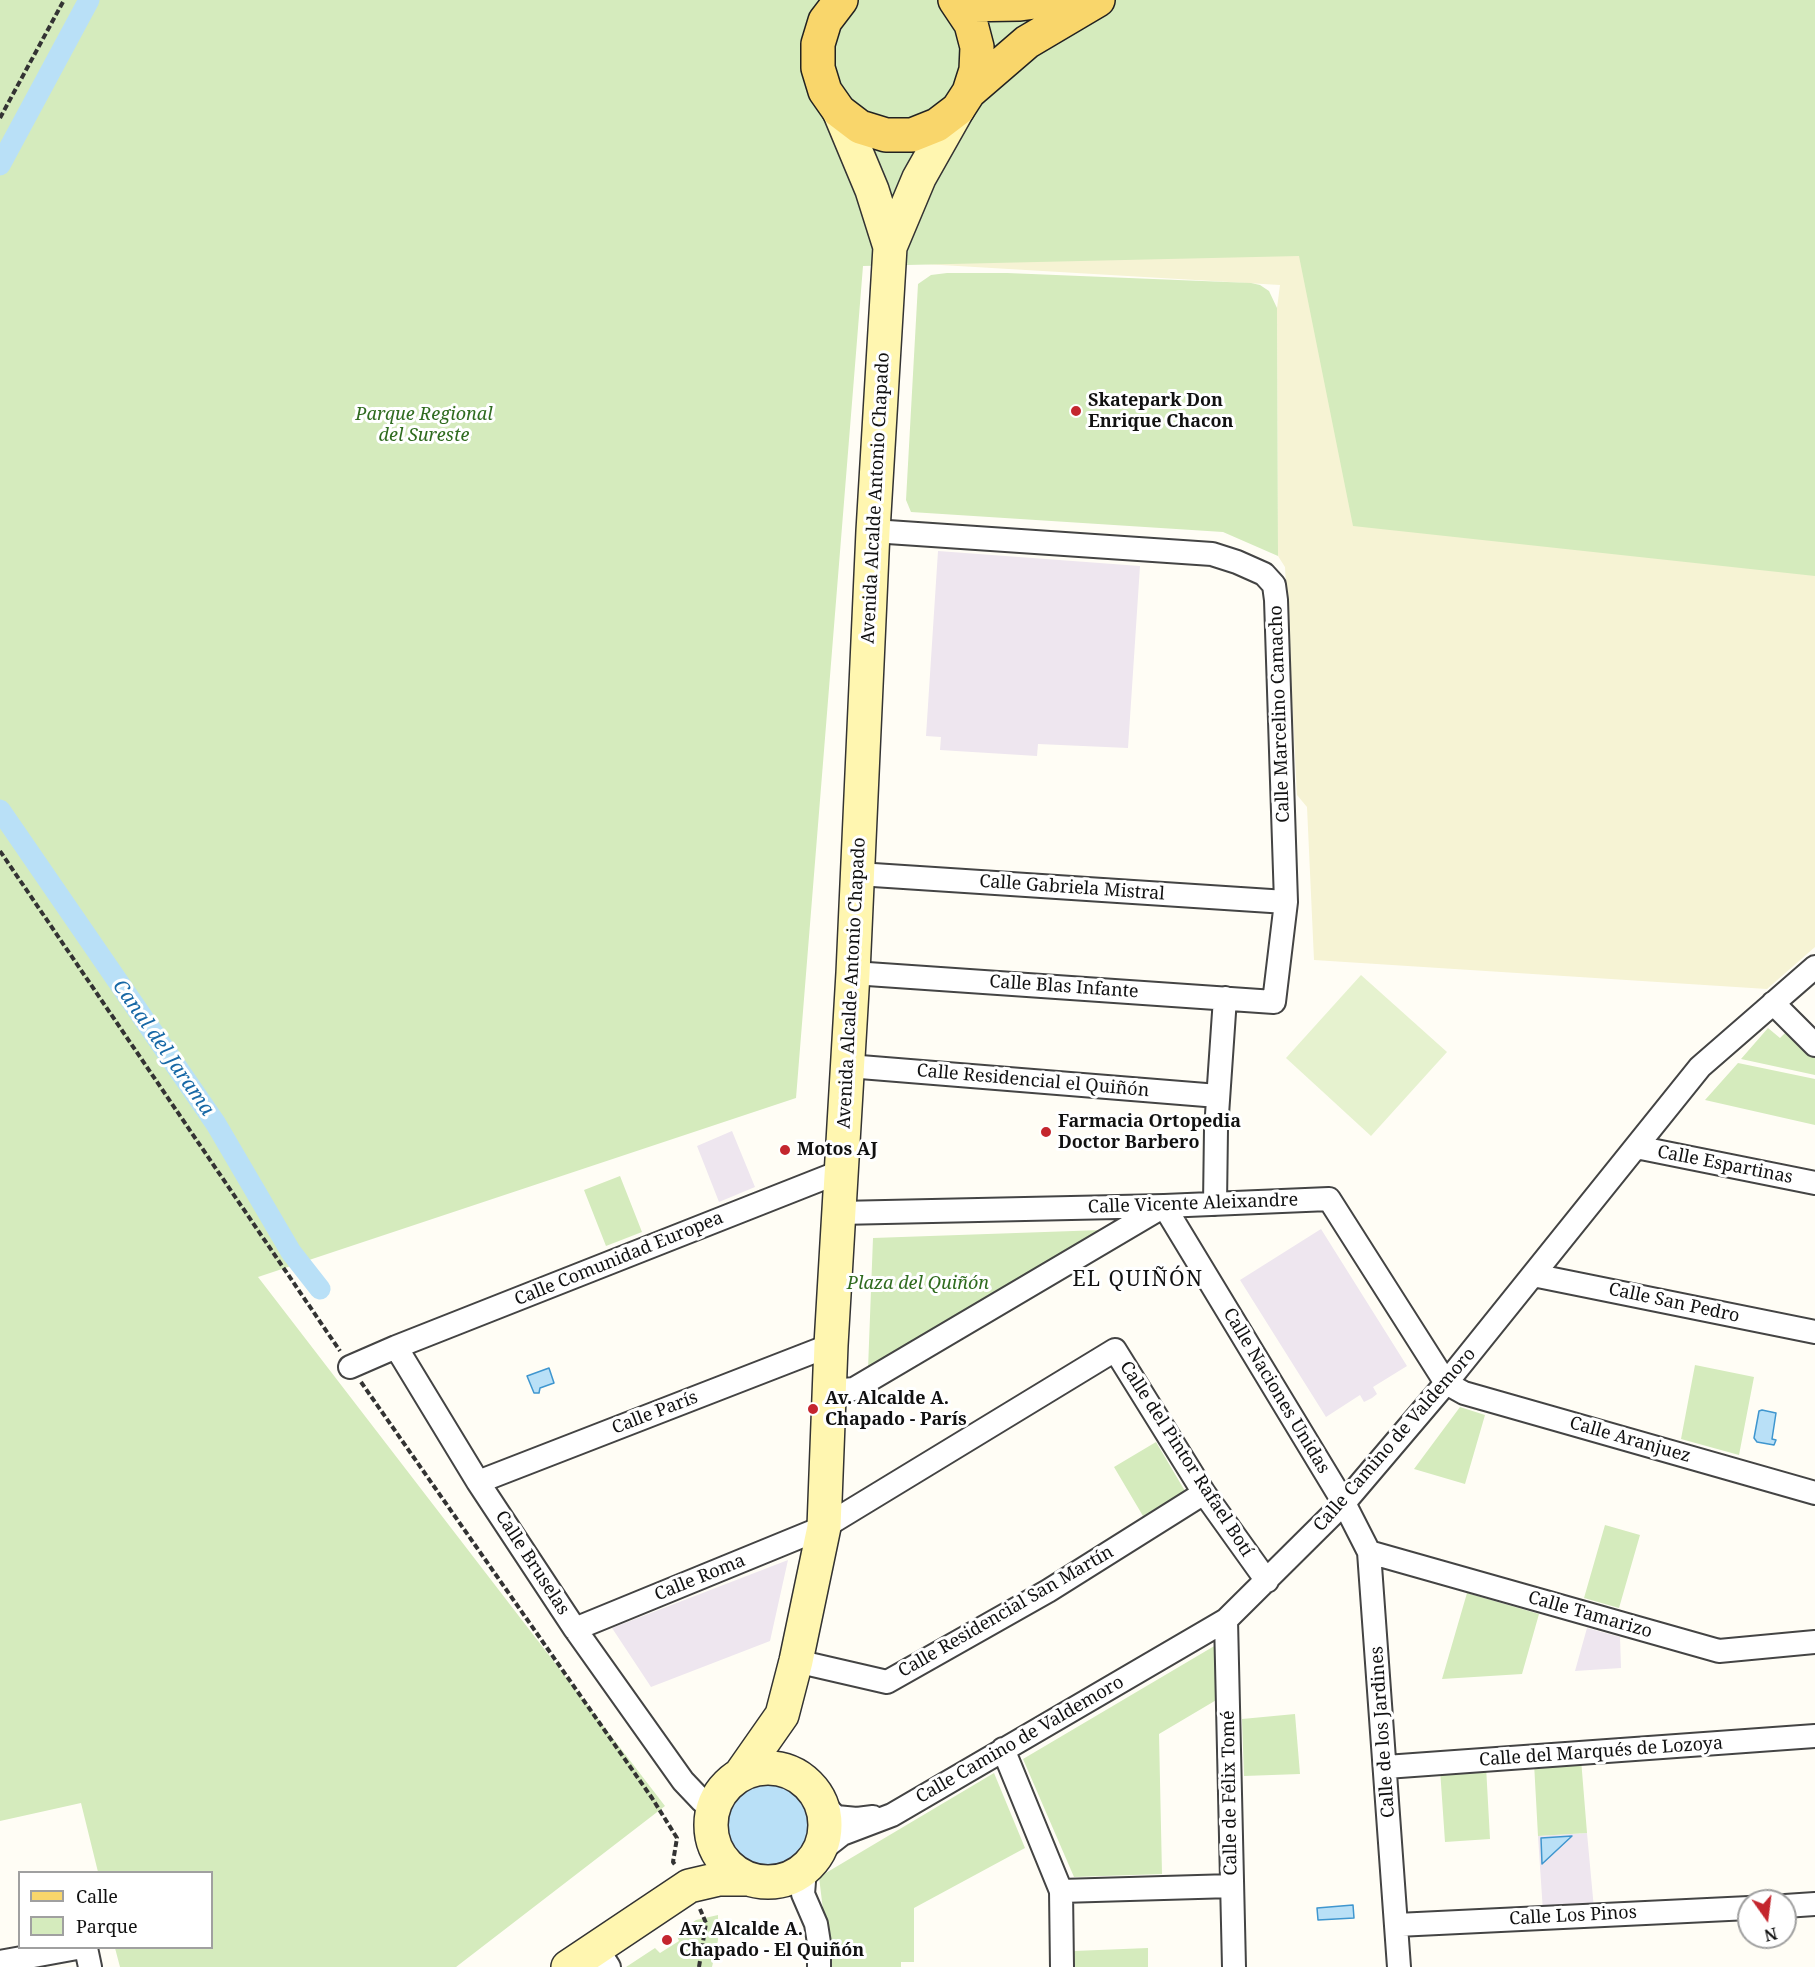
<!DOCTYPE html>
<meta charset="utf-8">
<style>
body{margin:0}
#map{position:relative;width:1815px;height:1967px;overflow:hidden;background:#fffdf5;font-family:"Noto Serif",serif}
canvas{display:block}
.legend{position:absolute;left:18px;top:1871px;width:195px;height:78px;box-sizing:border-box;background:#fff;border:2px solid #a0a0a0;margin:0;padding:8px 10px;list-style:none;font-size:18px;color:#111}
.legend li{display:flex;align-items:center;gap:12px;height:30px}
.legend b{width:30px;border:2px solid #a0a0a0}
.north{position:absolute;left:1737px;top:1889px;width:60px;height:60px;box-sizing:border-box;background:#fff;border:2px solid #a0a0a0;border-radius:50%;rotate:166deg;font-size:16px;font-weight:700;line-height:24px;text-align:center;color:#111}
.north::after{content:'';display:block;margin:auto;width:21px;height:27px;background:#c4262e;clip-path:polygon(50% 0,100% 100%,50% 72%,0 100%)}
</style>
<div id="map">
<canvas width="1815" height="1967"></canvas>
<ul class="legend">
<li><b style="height:8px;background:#f9d66b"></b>Calle</li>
<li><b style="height:16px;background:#d5ebbd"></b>Parque</li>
</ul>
<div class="north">N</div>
</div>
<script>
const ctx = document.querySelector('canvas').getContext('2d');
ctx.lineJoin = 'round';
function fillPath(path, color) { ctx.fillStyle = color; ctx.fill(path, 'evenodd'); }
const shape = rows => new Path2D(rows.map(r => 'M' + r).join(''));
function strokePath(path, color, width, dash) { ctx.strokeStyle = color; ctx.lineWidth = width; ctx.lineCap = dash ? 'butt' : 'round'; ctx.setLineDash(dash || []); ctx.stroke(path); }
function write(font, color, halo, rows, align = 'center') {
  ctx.font = font + ' "Noto Serif",serif'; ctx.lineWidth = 6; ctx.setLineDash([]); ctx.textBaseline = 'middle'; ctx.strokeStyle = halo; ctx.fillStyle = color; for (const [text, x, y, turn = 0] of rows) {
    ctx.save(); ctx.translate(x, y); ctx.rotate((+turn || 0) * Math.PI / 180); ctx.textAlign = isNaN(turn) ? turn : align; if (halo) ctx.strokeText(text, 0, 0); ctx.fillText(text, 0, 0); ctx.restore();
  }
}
fillPath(shape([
 [938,551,1140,566,1128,748,1038,744,1037,756,940,750,941,737,926,736],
 [732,1131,755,1187,719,1202,697,1146],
 [1321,1229,1407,1366,1373,1387,1377,1394,1372,1398,1364,1402,1360,1395,1326,1417,1240,1280],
 [788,1560,770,1641,651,1687,612,1628],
 [1587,1628,1620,1637,1621,1668,1575,1671],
 [1587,1833,1594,1909,1543,1912,1538,1836]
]), '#eee6ef');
fillPath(shape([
 [1815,91,1815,947,1767,989,1314,960,1307,807,1297,795,1285,567,1278,556,1277,308,1280,285,907,263]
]), '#f6f3d4');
fillPath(shape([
 [0,0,1815,0,1815,576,1353,526,1299,256,863,266,796,1098,258,1277,665,1806,456,1967,120,1967,115,1948,212,1948,212,1872,98,1872,81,1803,0,1821],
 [947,273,1007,273,1251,283,1260,285,1269,291,1277,308,1278,556,1223,532,911,512,906,500,918,284,931,275],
 [1768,1028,1780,1038,1787,1031,1815,1058,1815,1075,1741,1059],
 [1738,1063,1815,1079,1815,1125,1705,1100],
 [620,1176,642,1232,606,1246,584,1190],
 [1102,1230,868,1369,873,1238],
 [1695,1365,1754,1377,1739,1455,1681,1439],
 [1460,1407,1485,1415,1465,1484,1414,1469],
 [1156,1442,1185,1491,1143,1516,1114,1467],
 [1605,1525,1640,1535,1619,1608,1584,1598],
 [1467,1593,1539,1614,1522,1674,1442,1679],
 [1216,1645,1218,1699,1159,1734,1162,1874,1074,1877,1023,1759],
 [1295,1714,1300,1774,1244,1776,1242,1719],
 [1581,1759,1587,1833,1538,1836,1534,1763],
 [1486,1766,1490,1839,1445,1842,1440,1769],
 [994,1773,1025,1848,914,1908,914,1962,901,1962,901,1967,830,1967,819,1877],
 [718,1915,718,1940,712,1967,626,1967,655,1948,660,1953,679,1941,676,1934,696,1920],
 [1148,1948,1148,1967,1074,1967,1074,1951]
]), '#d5ebbd');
fillPath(shape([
 [1361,975,1447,1052,1371,1136,1286,1058]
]), '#e6f2cf');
const water = shape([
 [549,1368,554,1383,540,1388,539,1393,534,1393,527,1376,549,1368],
 [1762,1410,1776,1413,1772,1439,1776,1440,1774,1445,1757,1442,1754,1438,1759,1411,1762,1410],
 '723 1826a45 45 0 1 1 90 0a45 45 0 1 1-90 0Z',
 [1572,1836,1542,1864,1541,1838,1572,1836],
 [1353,1905,1354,1918,1318,1920,1317,1908,1353,1905]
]);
fillPath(water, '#b9e0f7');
strokePath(water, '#3f96cf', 1.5);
strokePath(shape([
 [0,165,89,0],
 [0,810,216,1124,291,1252,320,1289]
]), '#b9e0f7', 21);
const street = shape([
 [858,874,1286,902],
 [853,973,1274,1002,1286,902,1276,600,1274,585,1264,574,1237,562,1212,554,873,531],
 [1773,1003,1815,1045],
 [848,1066,1218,1096],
 [1636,1147,1815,1183],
 [1215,1204,1216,1129,1225,998],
 [839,1213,1164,1206,1329,1199,1446,1383,1464,1393,1815,1493],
 [1533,1275,1815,1332],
 [396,1347,478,1482,575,1629,683,1781,702,1801,714,1805],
 [350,1367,396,1347,842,1171],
 [831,1391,854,1389,1164,1206,1344,1503,1369,1552,1399,1967],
 [478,1482,831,1345],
 [1369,1552,1719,1651,1815,1642],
 [1226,1620,1234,1967],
 [575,1629,824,1527,1115,1350,1204,1493,1267,1581],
 [796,1661,887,1682,1048,1591,1204,1493],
 [1003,1749,1061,1891,1062,1967],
 [1386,1767,1815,1736],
 [820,1801,836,1817,857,1819,873,1817],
 [819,1852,842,1834,892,1815,1226,1620,1344,1503,1446,1383,1700,1067,1815,967],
 [805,1869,803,1894,816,1924,819,1943,819,1967],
 [1061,1891,1232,1886],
 [1785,1906,1815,1904],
 [1397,1925,1749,1908],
 [86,1948,90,1967],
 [597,1948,609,1967],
 [0,1962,77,1948]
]);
const secondary = shape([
 [890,247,919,178,958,109],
 '711 1825a57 57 0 1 1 114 0a57 57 0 1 1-114 0Z',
 [740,1775,782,1715,796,1661,824,1527,831,1345,853,973,873,531,890,247,872,190,839,111],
 [568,1967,689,1886,719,1879,748,1879]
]);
const primary = shape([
 [841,0,825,21,818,44,818,68,825,91,839,111,860,127,886,135,912,135,937,125,958,109,969,92,976,70,977,47,971,24,955,0],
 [959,5,1020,4,1049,0],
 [969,92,1027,42,1098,0]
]);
strokePath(street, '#444', 26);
strokePath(secondary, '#333', 36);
strokePath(primary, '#222', 36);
strokePath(shape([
 [0,118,64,0],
 [0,851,340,1351],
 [361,1382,652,1798,677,1838,673,1862,676,1866],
 [699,1967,706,1923,700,1909]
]), '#333', 4, [6, 3]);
strokePath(street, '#fff', 22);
strokePath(secondary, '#fff6b0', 33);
strokePath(primary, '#f9d66b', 33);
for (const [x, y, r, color] of [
 [1076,411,6,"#c4262e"],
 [1046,1132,6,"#c4262e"],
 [785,1150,6,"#c4262e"],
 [813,1409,6,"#c4262e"],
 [667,1940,6,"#c4262e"]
]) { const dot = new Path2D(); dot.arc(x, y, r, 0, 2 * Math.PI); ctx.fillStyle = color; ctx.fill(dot); strokePath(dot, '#fff', 2); }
write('bold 18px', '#111', '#fff', [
 ["Skatepark Don",1088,401],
 ["Enrique Chacon",1088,422],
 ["Farmacia Ortopedia",1058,1122],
 ["Doctor Barbero",1058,1143],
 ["Motos AJ",797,1150],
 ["Av. Alcalde A.",825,1399],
 ["Chapado - París",825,1420],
 ["Av. Alcalde A.",679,1930],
 ["Chapado - El Quiñón",679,1951]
], 'left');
write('italic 18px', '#2f6b1f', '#fff', [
 ["Parque Regional",424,415],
 ["del Sureste",424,436],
 ["Plaza del Quiñón",918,1284]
]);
write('18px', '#111', '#fff', [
 ["Avenida Alcalde Antonio Chapado",876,498,-87],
 ["Calle Marcelino Camacho",1280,714,-92],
 ["Calle Gabriela Mistral",1072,888,4],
 ["Avenida Alcalde Antonio Chapado",852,983,-87],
 ["Calle Blas Infante",1064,987,4],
 ["Calle Residencial el Quiñón",1033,1081,5],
 ["Calle Espartinas",1725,1165,11],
 ["Calle Vicente Aleixandre",1193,1204,-2],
 ["Calle Comunidad Europea",619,1259,-22],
 ["Calle San Pedro",1674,1303,12],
 ["Calle Naciones Unidas",1276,1391,59],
 ["Calle París",655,1413,-21],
 ["Calle Camino de Valdemoro",1395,1440,-49],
 ["Calle Aranjuez",1630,1440,16],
 ["Calle del Pintor Rafael Botí",1186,1459,57],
 ["Calle Bruselas",532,1563,57],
 ["Calle Roma",700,1578,-22],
 ["Calle Residencial San Martín",1006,1612,-30],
 ["Calle Tamarizo",1590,1615,16],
 ["Calle de los Jardines",1383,1732,-94],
 ["Calle Camino de Valdemoro",1020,1740,-30],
 ["Calle del Marqués de Lozoya",1601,1752,-4],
 ["Calle de Félix Tomé",1230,1793,-91],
 ["Calle Los Pinos",1573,1916,-3]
]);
write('italic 20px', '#1768a6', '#fff', [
 ["Canal del Jarama",163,1048,55]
]);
ctx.letterSpacing = '1.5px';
write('21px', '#111', '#fff', [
 ["EL QUIÑÓN",1138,1280]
]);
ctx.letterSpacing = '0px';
</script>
